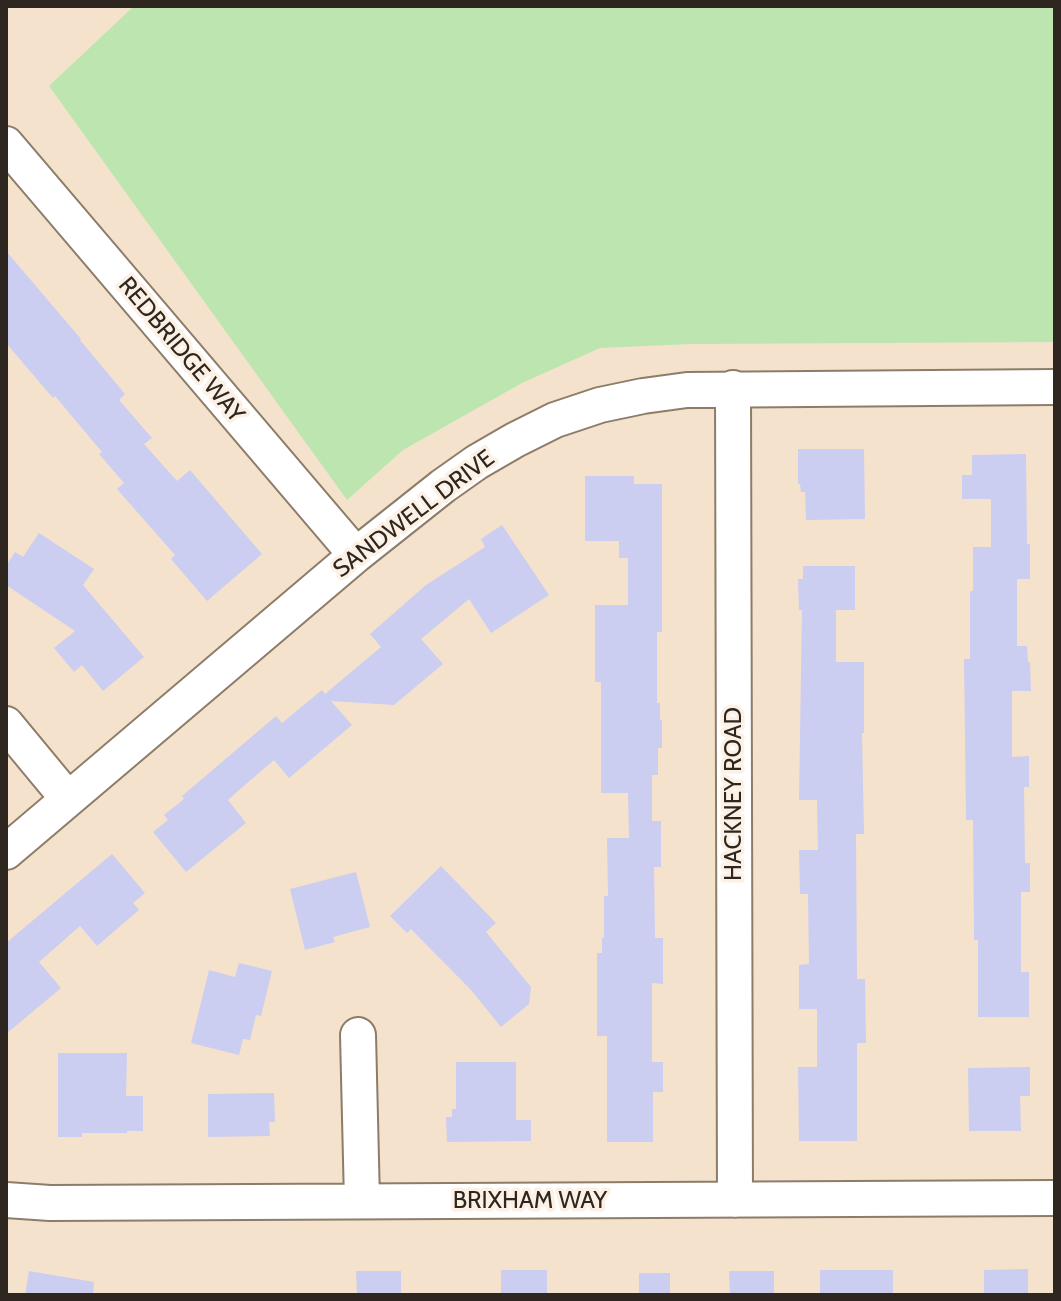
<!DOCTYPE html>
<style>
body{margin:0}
#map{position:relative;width:1061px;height:1301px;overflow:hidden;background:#f5e2cd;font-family:Cabin,sans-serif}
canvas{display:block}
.frame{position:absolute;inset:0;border:8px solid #2e2720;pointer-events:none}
</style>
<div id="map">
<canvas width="1061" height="1301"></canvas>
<div class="frame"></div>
</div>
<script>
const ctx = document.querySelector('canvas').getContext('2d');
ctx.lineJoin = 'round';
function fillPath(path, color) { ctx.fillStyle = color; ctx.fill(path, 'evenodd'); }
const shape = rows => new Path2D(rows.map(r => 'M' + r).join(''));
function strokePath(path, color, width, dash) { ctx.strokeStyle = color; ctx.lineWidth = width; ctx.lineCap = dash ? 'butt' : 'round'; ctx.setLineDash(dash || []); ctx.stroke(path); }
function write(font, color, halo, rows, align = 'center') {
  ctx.font = font + ' Cabin,sans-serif'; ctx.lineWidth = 7; ctx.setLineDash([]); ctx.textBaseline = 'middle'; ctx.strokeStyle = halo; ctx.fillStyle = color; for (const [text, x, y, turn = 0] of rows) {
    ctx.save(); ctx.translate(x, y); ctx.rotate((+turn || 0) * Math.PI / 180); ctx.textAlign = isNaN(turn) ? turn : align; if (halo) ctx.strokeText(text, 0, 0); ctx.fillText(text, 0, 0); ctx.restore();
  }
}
fillPath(shape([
 [134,6,1055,6,1055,342,692,344,600,348,522,383,403,450,347,500,49,86]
]), '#bde5af');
fillPath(shape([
 [6,251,81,339,80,340,125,394,119,400,152,438,144,444,177,481,190,470,262,554,207,601,171,559,175,555,117,489,124,483,99,454,102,452,55,396,53,398,6,343],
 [798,449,864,449,865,519,806,520,805,492,801,492,800,484,798,484],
 [1026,454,1027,544,1030,544,1030,579,1017,579,1017,646,1027,646,1028,662,1030,662,1031,691,1012,691,1012,757,1029,756,1029,787,1024,787,1025,863,1030,863,1030,892,1021,892,1021,972,1029,972,1029,1017,978,1017,978,940,974,940,973,820,966,820,964,659,970,659,970,591,973,591,973,547,991,547,991,499,962,499,962,475,972,475,972,455],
 [585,476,634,476,634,484,662,484,662,632,657,632,657,703,660,703,660,720,662,720,662,748,658,748,658,775,652,775,652,821,661,821,661,867,654,867,655,938,663,938,663,984,652,983,652,1062,663,1062,663,1092,653,1092,653,1142,607,1142,607,1036,597,1036,597,953,602,953,602,938,604,938,604,896,608,896,607,838,629,838,628,793,601,793,601,682,595,682,595,605,628,605,628,558,619,558,619,541,585,541],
 [502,525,549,595,491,633,469,599,421,639,443,664,394,705,331,701,352,725,289,778,274,760,238,791,228,800,246,823,186,872,153,832,168,820,164,815,184,799,182,796,276,716,282,723,322,690,325,694,381,647,370,634,426,585,485,547,481,539],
 [39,533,94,569,83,585,144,657,103,691,82,665,74,672,54,648,75,631,6,585,6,566,15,552,23,557],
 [803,566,855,566,855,610,836,610,836,662,864,662,864,733,862,733,864,834,856,834,857,979,865,979,866,1043,857,1043,857,1141,799,1141,798,1067,817,1067,817,1009,799,1009,799,965,809,964,808,894,800,894,799,850,818,850,817,800,799,800,802,610,799,610,798,579,803,579],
 [112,854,145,893,133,903,139,910,97,946,80,926,39,962,61,988,6,1034,6,943],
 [441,866,496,923,486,932,531,987,529,1004,501,1027,471,990,411,929,407,933,390,916],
 [356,872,370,927,333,937,335,942,305,950,290,889],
 [239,963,272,971,261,1016,256,1015,250,1040,243,1039,239,1055,191,1043,209,970,235,977],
 [58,1053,127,1053,126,1096,143,1096,143,1131,127,1131,127,1133,82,1133,82,1137,58,1137],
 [456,1062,516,1062,516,1120,531,1120,531,1141,447,1142,446,1117,452,1117,452,1109,456,1109],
 [1030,1067,1030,1096,1020,1096,1021,1131,969,1131,968,1068],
 [274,1093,275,1122,269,1122,270,1136,208,1137,208,1094],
 [1028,1269,1028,1295,984,1295,984,1270],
 [501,1270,547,1270,547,1295,501,1295],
 [820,1270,893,1270,893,1295,820,1295],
 [29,1271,94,1282,93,1295,25,1295],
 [356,1271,401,1271,401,1295,357,1295],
 [729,1271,774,1271,774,1295,730,1295],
 [639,1273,670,1273,670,1295,639,1295]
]), '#cbcdf1');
const minor = shape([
 [6,144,356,555],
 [733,388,735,1200],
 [6,724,68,799],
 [6,852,356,555,443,486,477,462,515,440,555,420,600,405,643,396,687,390,1055,387],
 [358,1035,362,1201],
 [6,1200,50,1203,1055,1198]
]);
strokePath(minor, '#8c7c69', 38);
strokePath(minor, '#fff', 34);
write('24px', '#2e2720', '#fcf1e4', [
 ["REDBRIDGE WAY",181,350,50],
 ["SANDWELL DRIVE",414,514,-37],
 ["HACKNEY ROAD",734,794,-90],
 ["BRIXHAM WAY",530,1201]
]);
</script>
